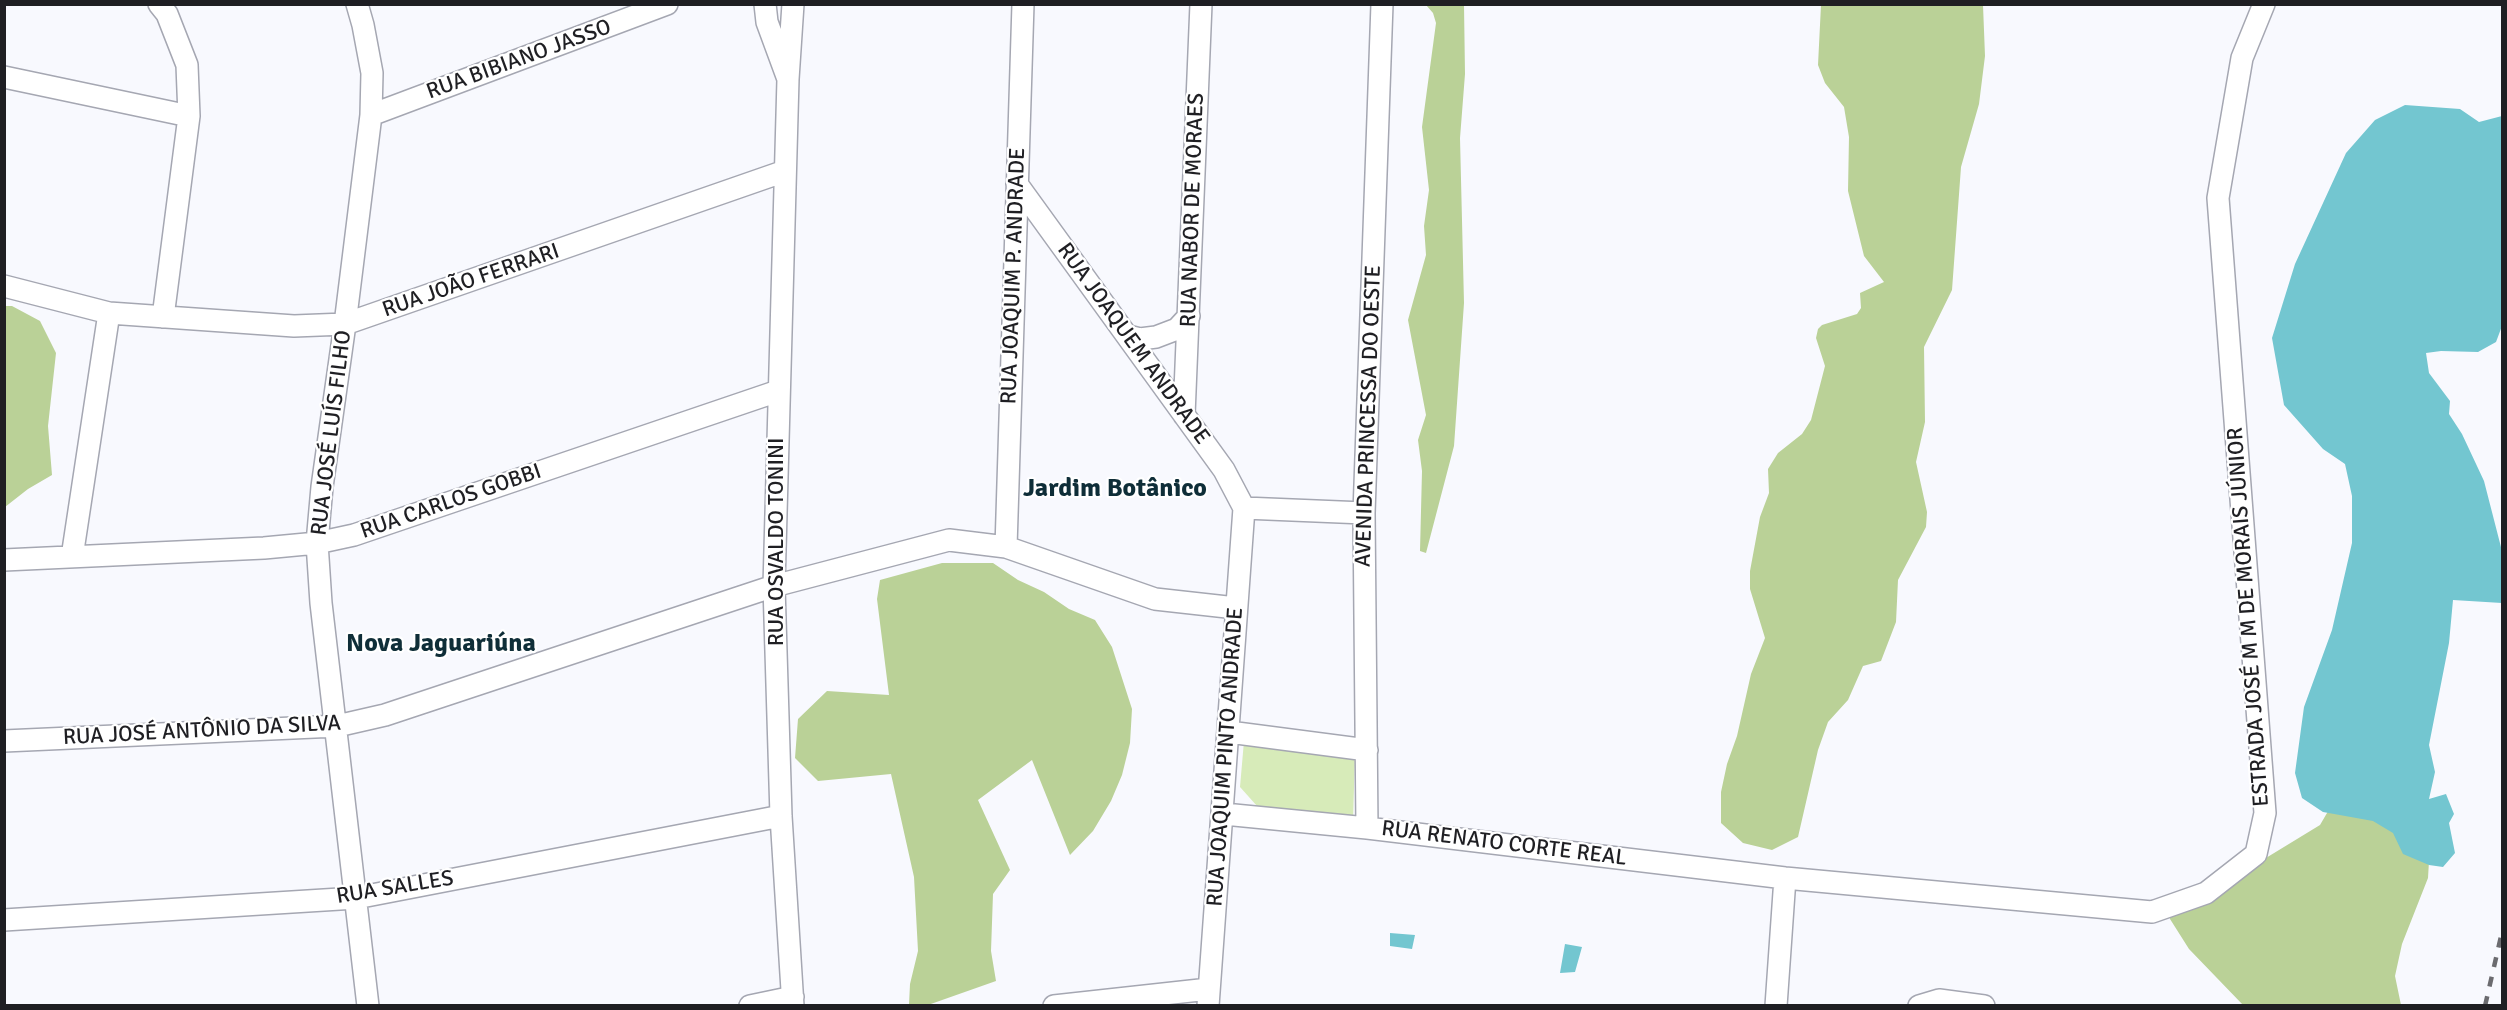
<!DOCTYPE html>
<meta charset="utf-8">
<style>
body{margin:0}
#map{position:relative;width:2507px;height:1010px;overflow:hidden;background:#f8f9fe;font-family:Signika,sans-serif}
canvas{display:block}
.frame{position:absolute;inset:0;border:6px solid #1f1f23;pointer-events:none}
</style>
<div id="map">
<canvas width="2507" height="1010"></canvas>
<div class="frame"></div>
</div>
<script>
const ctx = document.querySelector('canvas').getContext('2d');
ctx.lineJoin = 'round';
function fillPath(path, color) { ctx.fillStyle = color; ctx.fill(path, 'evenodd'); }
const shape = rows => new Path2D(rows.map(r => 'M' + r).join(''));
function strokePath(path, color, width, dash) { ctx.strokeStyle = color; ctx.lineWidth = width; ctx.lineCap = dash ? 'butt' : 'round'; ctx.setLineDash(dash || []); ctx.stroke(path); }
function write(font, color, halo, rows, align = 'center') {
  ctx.font = font + ' Signika,sans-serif'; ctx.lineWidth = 4.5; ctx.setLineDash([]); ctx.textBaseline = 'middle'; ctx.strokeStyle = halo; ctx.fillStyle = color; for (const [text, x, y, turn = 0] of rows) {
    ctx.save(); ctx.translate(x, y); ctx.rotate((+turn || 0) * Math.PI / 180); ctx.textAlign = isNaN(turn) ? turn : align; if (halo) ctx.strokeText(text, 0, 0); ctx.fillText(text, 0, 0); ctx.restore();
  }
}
fillPath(shape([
 [1244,741,1355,753,1353,821,1257,806,1240,787]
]), '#d7ebb9');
fillPath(shape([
 [1426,5,1464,5,1465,74,1460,138,1464,303,1454,446,1426,553,1420,551,1422,471,1418,440,1426,415,1408,320,1426,255,1424,226,1429,190,1422,127,1436,23,1433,13],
 [1821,5,1983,5,1985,56,1979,104,1961,167,1952,290,1924,347,1925,422,1916,462,1927,512,1926,527,1898,580,1896,622,1881,661,1863,666,1848,700,1828,722,1818,750,1798,837,1772,850,1743,843,1721,823,1721,792,1727,764,1737,736,1751,674,1765,638,1750,589,1750,571,1760,517,1769,493,1768,469,1778,453,1802,434,1811,420,1825,366,1816,338,1818,329,1822,325,1857,314,1861,308,1860,293,1884,282,1864,256,1848,191,1849,137,1844,107,1825,83,1818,65],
 [5,306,12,306,40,321,56,353,48,426,52,475,28,489,5,507],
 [942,563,993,563,1018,580,1044,592,1069,609,1095,620,1112,647,1132,709,1130,743,1122,775,1111,801,1093,831,1070,855,1032,760,978,800,1010,870,993,894,991,951,996,981,928,1005,909,1005,910,984,918,951,914,877,891,774,818,781,795,758,798,719,827,691,889,695,877,599,880,580],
 [2334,801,2430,844,2428,878,2402,944,2395,976,2401,1005,2243,1005,2189,949,2170,919,2169,905,2220,886,2320,825]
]), '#bad197');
fillPath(shape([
 [2405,105,2460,109,2479,122,2502,116,2502,326,2496,342,2478,352,2441,351,2426,353,2429,373,2450,401,2449,414,2462,434,2484,481,2502,551,2502,603,2453,600,2449,643,2429,745,2435,772,2429,799,2446,794,2454,814,2449,823,2455,853,2443,867,2429,865,2403,854,2393,833,2373,821,2323,812,2302,798,2295,773,2304,707,2332,630,2352,543,2352,496,2345,464,2323,449,2284,405,2272,338,2295,264,2346,153,2375,120],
 [1390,933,1415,935,1412,949,1390,946],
 [1565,944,1582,947,1575,972,1560,973]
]), '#73c6d0');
const minor = shape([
 [159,4,167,14,187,65,189,116,163,317],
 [357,4,363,25,372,73,371,115,345,324,322,487,317,543,321,603,368,1006],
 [765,4,767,22,788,79,793,4],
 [4,77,189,116],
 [788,79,774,586,781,816,793,1006],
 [371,115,667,4],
 [1017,184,1224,470,1244,508],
 [4,286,109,313,294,326,345,324,785,171],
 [1128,336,1140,339,1156,337,1177,329,1189,316],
 [1184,415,1201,4],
 [1244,508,1364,513],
 [1006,547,1023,4],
 [72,557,109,313],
 [4,560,264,548,317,543,354,535,778,391],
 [1229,732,1367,750],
 [4,741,337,726,385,715,774,586,949,540,1006,547,1155,599,1236,608],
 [1224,814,1367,828,1785,878,2152,912,2206,893,2256,854,2265,813,2218,198,2242,58,2264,4],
 [1367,828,1364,513,1382,4],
 [4,920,356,898,781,816],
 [750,1006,793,997],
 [1054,1006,1209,989],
 [1208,1006,1244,508],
 [1776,1006,1785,878],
 [1919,1006,1939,1000,1984,1006]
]);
strokePath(minor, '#a5a7b2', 24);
strokePath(minor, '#fff', 21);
strokePath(shape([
 [2485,1006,2502,932]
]), '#6b6b6f', 4.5, [10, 10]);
write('22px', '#1f1f23', '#fff', [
 ["RUA BIBIANO JASSO",519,60,-20],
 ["RUA NABOR DE MORAES",1193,210,-88],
 ["RUA JOAQUIM P. ANDRADE",1014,276,-88],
 ["RUA JOÃO FERRARI",471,281,-19],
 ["RUA JOAQUEM ANDRADE",1133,344,54],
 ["AVENIDA PRINCESSA DO OESTE",1369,416,-88],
 ["RUA JOSÉ LUÍS FILHO",332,433,-83],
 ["RUA CARLOS GOBBI",451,502,-19],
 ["RUA OSVALDO TONINI",777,542,-90],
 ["ESTRADA JOSÉ M M DE MORAIS JÚNIOR",2249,617,-94],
 ["RUA JOSÉ ANTÔNIO DA SILVA",202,731,-3],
 ["RUA JOAQUIM PINTO ANDRADE",1226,757,-86],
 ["RUA RENATO CORTE REAL",1504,844,7],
 ["RUA SALLES",395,888,-9]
]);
write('bold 26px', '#0f2e38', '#fff', [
 ["Jardim Botânico",1115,489],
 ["Nova Jaguariúna",441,644]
]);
</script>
